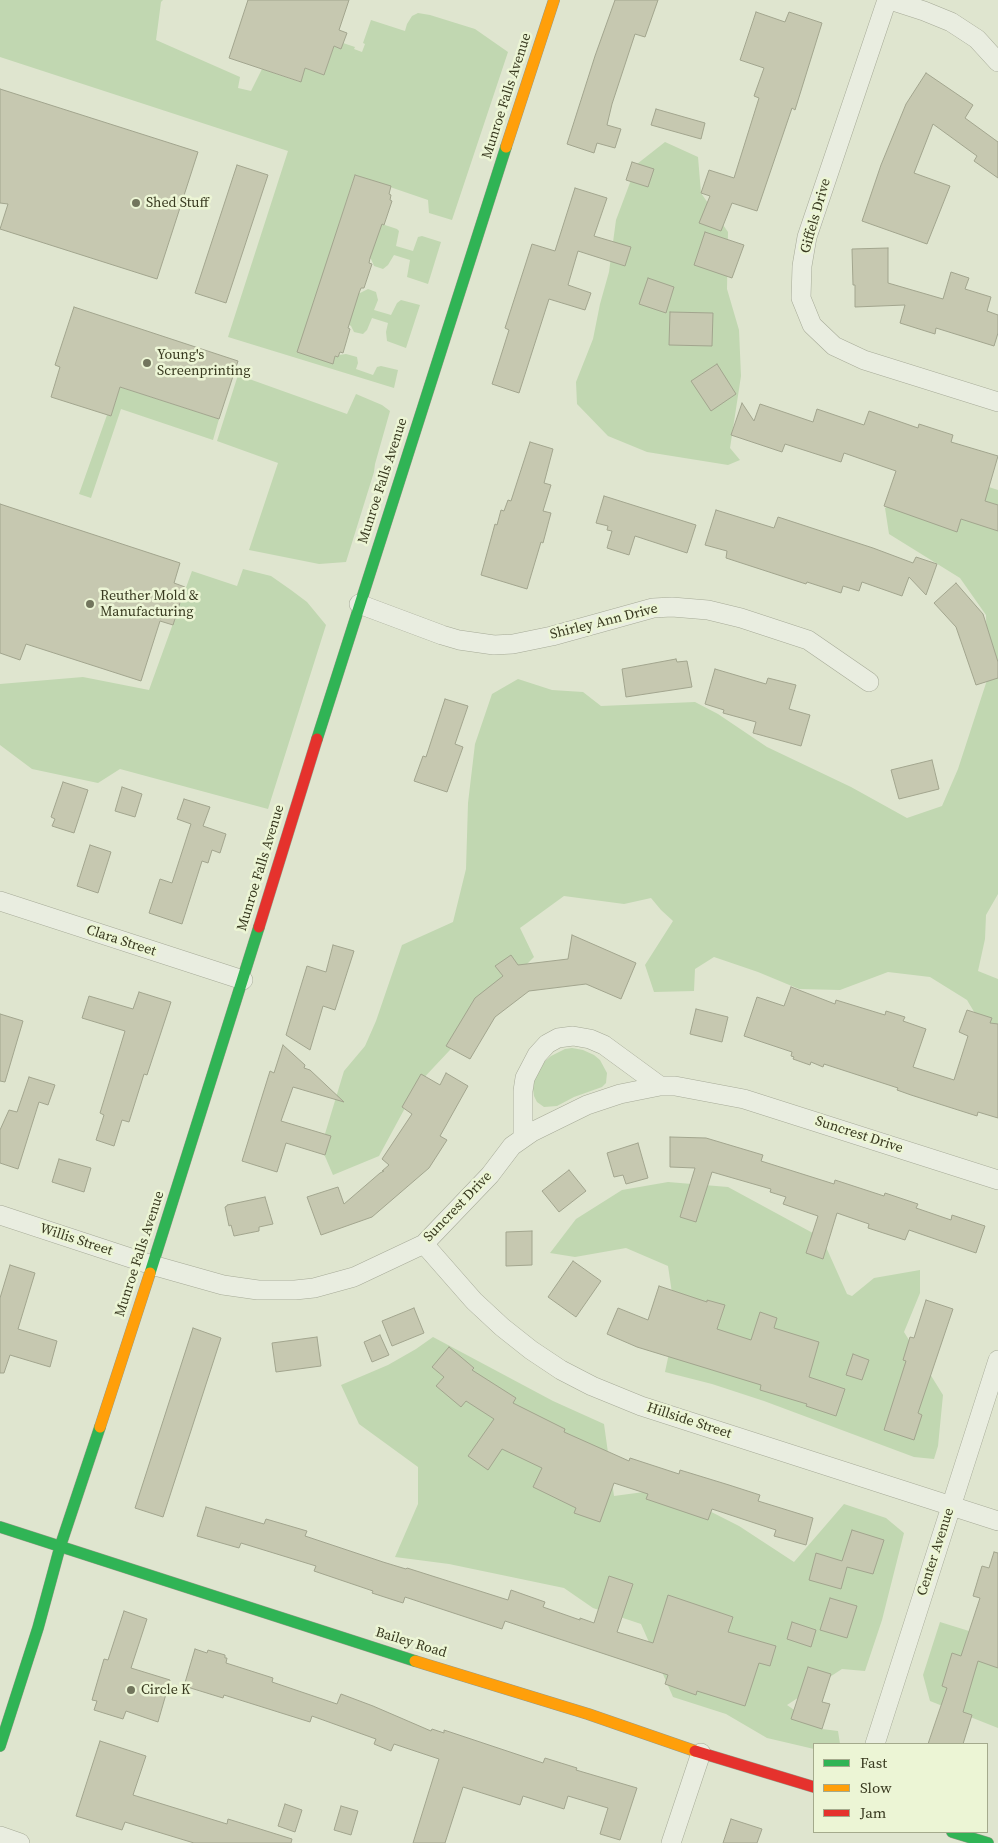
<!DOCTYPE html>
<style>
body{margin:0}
#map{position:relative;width:998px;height:1843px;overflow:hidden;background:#dfe5cf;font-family:"Source Serif 4",serif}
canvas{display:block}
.legend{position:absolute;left:813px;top:1743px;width:175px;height:90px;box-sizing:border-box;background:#ecf5d5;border:1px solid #a4aa8c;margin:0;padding:6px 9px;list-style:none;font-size:15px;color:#38391f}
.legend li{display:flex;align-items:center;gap:10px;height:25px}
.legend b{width:25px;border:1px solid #a4aa8c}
</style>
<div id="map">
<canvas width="998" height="1843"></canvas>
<ul class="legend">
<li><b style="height:6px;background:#30b455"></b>Fast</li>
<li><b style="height:6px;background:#ff9f0a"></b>Slow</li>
<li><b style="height:6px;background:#e5322d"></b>Jam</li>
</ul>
</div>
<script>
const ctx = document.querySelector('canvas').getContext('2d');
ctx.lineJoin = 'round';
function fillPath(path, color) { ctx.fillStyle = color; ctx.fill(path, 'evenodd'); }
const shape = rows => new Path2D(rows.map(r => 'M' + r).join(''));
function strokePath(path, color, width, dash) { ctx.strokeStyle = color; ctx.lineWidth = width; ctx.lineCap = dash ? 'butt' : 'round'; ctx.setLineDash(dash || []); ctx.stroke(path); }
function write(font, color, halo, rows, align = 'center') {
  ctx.font = font + ' "Source Serif 4",serif'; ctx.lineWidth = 5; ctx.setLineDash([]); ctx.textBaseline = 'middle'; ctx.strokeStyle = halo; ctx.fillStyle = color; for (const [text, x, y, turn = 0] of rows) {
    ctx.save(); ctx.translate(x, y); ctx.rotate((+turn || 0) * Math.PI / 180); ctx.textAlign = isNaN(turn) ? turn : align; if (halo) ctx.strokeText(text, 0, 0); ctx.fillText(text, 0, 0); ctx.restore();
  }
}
fillPath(shape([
 [0,0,163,0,161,2,156,40,240,77,238,88,251,91,262,69,300,82,305,68,324,75,334,46,341,49,343,43,355,47,354,49,362,52,365,44,363,43,371,20,405,31,407,24,412,16,418,13,430,15,475,29,508,52,452,220,429,213,428,200,355,175,339,224,382,224,397,229,399,231,396,246,413,251,418,237,422,236,441,242,428,284,407,277,410,260,394,255,388,265,383,269,374,266,371,259,368,258,357,292,360,293,368,289,376,292,378,300,374,310,391,315,397,303,401,300,420,305,406,348,387,341,386,332,388,323,372,318,367,330,363,334,354,332,351,326,313,302,333,363,335,356,338,357,339,355,346,354,357,357,358,363,356,369,373,375,377,367,381,366,398,370,394,388,228,337,288,151,0,57],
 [665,142,698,157,701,193,728,232,727,289,739,330,741,376,730,448,740,460,728,465,647,452,608,436,577,404,576,382,593,339,600,304,609,272,616,220,637,164],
 [238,375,347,414,356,394,382,405,390,411,375,464,374,472,346,562,319,564,249,550,278,463,217,441],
 [120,387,219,419,213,440,121,409,91,498,79,494,107,415,111,416],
 [961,478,998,490,998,894,986,915,985,939,978,971,998,979,998,1052,967,1000,930,977,888,972,840,990,799,989,758,972,714,957,695,969,694,991,654,992,645,965,673,921,661,910,651,898,624,904,564,896,520,928,534,957,485,1006,481,1017,418,1084,379,1156,333,1175,321,1147,344,1071,365,1046,376,1021,402,945,453,922,466,869,468,803,475,744,492,694,518,679,552,690,583,692,601,706,695,702,718,714,767,747,851,787,907,818,942,806,958,769,988,677,986,615,960,578,889,534,885,508,914,489],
 [243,569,271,576,291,590,307,602,326,625,268,809,120,769,98,783,32,769,0,745,0,684,83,677,149,690,192,571,237,586],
 [572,1048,583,1050,594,1055,600,1060,607,1073,606,1083,602,1087,574,1097,557,1106,544,1107,537,1102,534,1096,533,1089,534,1080,543,1063,551,1056,565,1049],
 [668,1182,728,1187,822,1238,847,1294,852,1296,874,1278,920,1270,920,1293,904,1332,943,1395,938,1446,934,1459,914,1457,764,1401,712,1384,665,1372,676,1320,668,1266,626,1248,575,1257,550,1253,576,1219,622,1190],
 [433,1337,553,1401,604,1424,614,1496,666,1489,739,1526,794,1562,844,1504,886,1518,904,1533,882,1620,865,1671,842,1669,787,1705,822,1729,838,1731,840,1744,814,1744,814,1749,767,1738,726,1714,673,1697,641,1624,593,1608,564,1588,449,1564,395,1557,418,1504,418,1467,359,1424,341,1385,388,1365,416,1349],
 [940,1622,998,1640,998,1728,930,1701,923,1675]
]), '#c1d7b1');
const building = shape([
 [248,0,349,0,339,30,347,33,341,49,334,46,324,75,305,68,301,82,229,58,248,0],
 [615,0,658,0,645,37,635,34,612,104,607,125,621,129,615,148,597,143,594,153,567,144,595,56,615,0],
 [756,12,785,22,789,12,822,23,795,110,792,108,757,211,732,203,721,231,699,223,710,196,701,193,709,170,734,178,759,98,754,96,764,68,740,60,756,12],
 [926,73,973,105,965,118,998,142,998,178,974,161,977,156,933,124,914,173,950,186,927,244,862,221,881,165,906,104,926,73],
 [0,89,198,152,157,279,0,229,8,204,0,203,0,89],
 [656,109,705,123,701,139,651,125,656,109],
 [632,162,654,169,648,187,626,180,632,162],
 [237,165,268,175,226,303,195,293,237,165],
 [355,175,391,186,389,194,391,195,390,200,392,201,384,225,382,224,370,258,369,263,372,264,364,288,361,288,359,293,348,328,350,329,343,353,340,352,338,357,335,356,333,364,297,352,355,175],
 [575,188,607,198,594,236,631,247,625,266,578,251,568,285,591,293,585,310,549,299,519,393,492,384,509,330,505,328,532,244,555,251,575,188],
 [705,232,744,245,732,278,694,265,705,232],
 [888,248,888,283,943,299,951,272,969,278,965,289,991,297,987,311,998,315,998,333,994,346,936,328,935,334,900,323,905,305,855,307,855,285,853,285,852,249,888,248],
 [648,278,674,287,666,313,639,304,648,278],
 [74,307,238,361,219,419,120,387,111,416,51,397,60,367,55,365,74,307],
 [670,312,713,313,712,346,669,345,670,312],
 [717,364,736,394,711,411,691,381,717,364],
 [742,403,754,421,760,404,813,422,817,409,864,425,869,411,918,428,919,424,953,435,951,442,998,456,985,501,998,505,998,531,961,519,957,532,884,506,896,471,844,453,841,462,785,444,782,452,731,435,742,403],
 [530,442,553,449,544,483,551,485,543,511,551,513,543,543,541,542,527,589,481,575,495,524,497,525,501,510,504,511,508,500,511,501,530,442],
 [604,496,696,525,687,553,635,536,629,555,607,548,612,531,607,530,608,526,596,523,604,496],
 [0,504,180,563,174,583,185,587,173,625,160,621,141,681,26,644,20,660,0,653,0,504],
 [716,510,774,528,778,517,873,548,913,563,916,557,937,564,926,595,909,577,902,596,862,582,859,591,843,586,841,593,807,582,806,584,726,558,727,551,705,545,716,510],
 [956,583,983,614,998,662,998,678,976,685,956,627,934,603,956,583],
 [676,659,677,662,687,661,692,687,626,697,622,669,676,659],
 [715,669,766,684,768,678,796,685,789,709,810,715,801,746,753,733,756,722,723,713,724,710,705,704,715,669],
 [445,699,468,706,455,744,463,747,447,792,414,781,423,756,426,757,445,699],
 [932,760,939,789,899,799,891,770,932,760],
 [63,782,88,790,74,833,52,826,55,819,51,817,63,782],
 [122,787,142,794,135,817,115,811,122,787],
 [184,799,210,807,203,826,226,834,220,853,212,850,208,863,202,861,182,924,149,913,160,879,172,883,191,824,177,819,184,799],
 [90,845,111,852,98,893,77,886,90,845],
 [572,935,636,963,621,999,586,984,529,991,495,1017,470,1059,446,1046,475,998,503,976,495,966,511,955,518,965,568,959,572,935],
 [333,945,354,951,335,1010,323,1006,310,1050,286,1035,307,966,326,972,333,945],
 [791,987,835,1004,836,1000,885,1015,886,1011,905,1017,903,1021,926,1029,913,1067,954,1080,968,1036,959,1032,967,1010,992,1018,990,1023,998,1024,998,1118,978,1112,977,1116,911,1095,897,1090,898,1088,824,1064,823,1067,811,1062,810,1065,793,1059,794,1057,791,1056,792,1052,744,1036,757,997,784,1006,791,987],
 [139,992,171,1002,147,1075,144,1074,129,1122,122,1120,114,1146,96,1140,104,1115,100,1113,125,1031,82,1018,89,996,133,1009,139,992],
 [696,1009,728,1017,722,1042,690,1034,696,1009],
 [0,1014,23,1021,5,1082,0,1081,0,1014],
 [283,1045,305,1065,304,1068,310,1070,344,1102,293,1087,281,1121,331,1136,325,1155,286,1143,277,1172,242,1161,270,1071,274,1073,283,1045],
 [446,1073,468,1086,440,1136,447,1140,429,1168,372,1217,321,1235,307,1197,338,1187,344,1204,380,1173,384,1171,382,1171,389,1165,382,1159,412,1114,402,1107,421,1074,440,1085,446,1073],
 [29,1077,55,1085,48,1105,39,1102,18,1169,0,1163,0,1130,9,1110,17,1112,29,1077],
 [670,1137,706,1138,763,1155,761,1161,834,1184,835,1180,884,1196,885,1193,918,1204,916,1208,951,1220,952,1215,985,1226,976,1253,909,1230,905,1240,868,1228,869,1224,837,1213,823,1259,806,1253,818,1216,783,1204,786,1197,770,1192,771,1189,712,1172,696,1222,680,1217,695,1168,670,1167,670,1137],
 [638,1143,648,1178,626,1184,623,1175,614,1177,607,1153,638,1143],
 [59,1159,91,1168,84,1192,52,1182,59,1159],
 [569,1170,586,1191,559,1212,542,1191,569,1170],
 [265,1197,273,1224,259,1227,259,1231,234,1236,231,1225,229,1226,225,1207,227,1206,227,1205,265,1197],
 [532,1231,532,1265,506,1266,506,1232,532,1231],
 [573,1261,601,1281,576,1317,548,1297,573,1261],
 [10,1265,35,1273,18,1329,57,1341,50,1367,10,1355,4,1373,0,1373,0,1298,10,1265],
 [659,1286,707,1302,707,1300,725,1305,717,1329,751,1340,760,1312,777,1318,774,1328,819,1342,809,1377,845,1389,836,1416,806,1406,807,1404,760,1390,761,1385,637,1347,607,1334,618,1308,648,1320,659,1286],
 [926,1300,953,1309,918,1413,922,1415,914,1440,884,1430,906,1361,903,1360,910,1337,914,1338,926,1300],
 [414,1308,424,1333,392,1346,382,1321,414,1308],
 [193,1328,221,1338,163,1517,135,1508,193,1328],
 [380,1335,389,1355,372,1362,364,1342,380,1335],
 [317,1337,321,1366,276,1372,272,1343,317,1337],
 [449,1347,474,1368,472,1370,516,1398,513,1403,565,1429,564,1432,629,1461,630,1458,679,1474,680,1470,729,1485,760,1495,758,1501,813,1518,806,1545,774,1536,776,1530,712,1509,708,1520,646,1499,648,1494,614,1483,600,1522,574,1513,576,1508,533,1487,542,1468,502,1449,488,1470,468,1456,494,1419,466,1401,461,1407,436,1386,444,1377,432,1367,449,1347],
 [853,1354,869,1360,862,1380,846,1375,853,1354],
 [206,1507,264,1524,266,1519,307,1531,305,1536,383,1562,406,1569,407,1568,508,1600,511,1590,545,1602,543,1607,580,1620,580,1618,594,1623,609,1576,633,1584,617,1632,653,1643,668,1595,733,1617,728,1632,776,1646,770,1666,759,1663,745,1706,697,1691,696,1695,665,1684,668,1675,505,1621,502,1629,405,1597,403,1603,372,1593,373,1591,314,1571,316,1566,241,1543,239,1548,197,1536,206,1507],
 [852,1530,884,1540,873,1574,847,1567,841,1589,809,1580,816,1553,842,1561,852,1530],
 [994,1552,998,1553,998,1668,978,1661,963,1712,972,1715,963,1744,928,1744,947,1688,942,1686,952,1653,961,1656,980,1598,973,1596,982,1566,989,1568,994,1552],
 [830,1598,857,1606,847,1638,820,1630,830,1598],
 [124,1611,147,1619,131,1668,170,1680,158,1722,126,1711,123,1719,94,1710,97,1701,92,1700,104,1659,108,1660,124,1611],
 [792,1622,816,1630,811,1647,787,1639,792,1622],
 [195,1649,207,1653,208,1650,225,1655,225,1658,227,1658,226,1663,273,1678,272,1682,337,1704,341,1694,373,1706,431,1731,432,1729,444,1733,444,1730,543,1763,545,1758,577,1768,576,1770,637,1788,620,1840,600,1834,608,1808,568,1796,564,1809,523,1796,520,1805,463,1787,445,1843,413,1843,439,1759,394,1744,391,1751,374,1744,376,1739,312,1716,310,1722,224,1695,223,1698,184,1686,195,1649],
 [808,1667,831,1674,822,1702,830,1704,822,1729,791,1719,808,1667],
 [100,1741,146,1756,133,1795,227,1824,228,1819,292,1839,291,1843,194,1843,125,1822,122,1830,76,1816,100,1741],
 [285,1804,302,1810,295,1832,278,1826,285,1804],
 [341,1806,358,1811,351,1835,334,1830,341,1806],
 [731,1819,762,1829,757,1843,723,1843,731,1819]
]);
fillPath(building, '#c6c8b0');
strokePath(building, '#a2a58e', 1);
const street = shape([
 [887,0,807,237,802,266,801,298,812,325,834,346,864,360,998,402],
 [890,0,924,11,951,22,977,39,998,62],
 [359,604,442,635,459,640,494,645,513,644,552,636,653,608,672,607,708,610,741,618,808,640,869,682],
 [0,901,243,980],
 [523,1138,523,1091,525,1078,537,1055,547,1044,558,1038,573,1036,590,1039,604,1045,660,1086],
 [0,1215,152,1265,223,1285,258,1290,295,1290,314,1288,354,1277,424,1244,490,1175,512,1146,532,1132,587,1105,620,1094,660,1086,675,1086,744,1099,998,1180],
 [424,1244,474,1301,502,1327,531,1350,561,1370,592,1386,641,1406,998,1521],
 [875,1744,998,1360],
 [0,1836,20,1843],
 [671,1843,701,1753]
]);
const fast = shape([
 [317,739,506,147],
 [150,1273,259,927],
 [0,1527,415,1661],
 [0,1746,38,1628,60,1547,100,1427],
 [952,1832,988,1843]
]);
const slow = shape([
 [506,147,554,0],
 [100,1427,150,1273],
 [415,1661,588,1714,695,1751]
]);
const jam = shape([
 [259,927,317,739],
 [695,1751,814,1787]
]);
strokePath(street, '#a6aa97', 20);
strokePath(fast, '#969a88', 12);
strokePath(slow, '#969a88', 12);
strokePath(jam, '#969a88', 12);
strokePath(street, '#e9ede0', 19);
strokePath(fast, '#30b455', 11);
strokePath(slow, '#ff9f0a', 11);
strokePath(jam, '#e5322d', 11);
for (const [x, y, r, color] of [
 [136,203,5,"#72755d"],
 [147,363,5,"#72755d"],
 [90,604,5,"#72755d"],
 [131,1690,5,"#72755d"]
]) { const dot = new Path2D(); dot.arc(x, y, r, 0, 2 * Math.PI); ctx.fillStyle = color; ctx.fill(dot); strokePath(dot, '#ecf5d5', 2); }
write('14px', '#38391f', '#ecf5d5', [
 ["Munroe Falls Avenue",507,96,-72],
 ["Giffels Drive",816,216,-74],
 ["Munroe Falls Avenue",383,481,-72],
 ["Shirley Ann Drive",604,622,-14],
 ["Munroe Falls Avenue",261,868,-73],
 ["Clara Street",121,941,18],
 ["Suncrest Drive",859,1135,18],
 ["Suncrest Drive",458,1207,-46],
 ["Willis Street",76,1240,18],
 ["Munroe Falls Avenue",140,1254,-72],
 ["Hillside Street",689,1421,18],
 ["Center Avenue",936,1552,-72],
 ["Bailey Road",411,1643,17]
]);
write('14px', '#38391f', '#ecf5d5', [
 ["Shed Stuff",146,203],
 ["Young's",157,355],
 ["Screenprinting",157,371],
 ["Reuther Mold &",100,596],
 ["Manufacturing",100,612],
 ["Circle K",141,1690]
], 'left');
</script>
